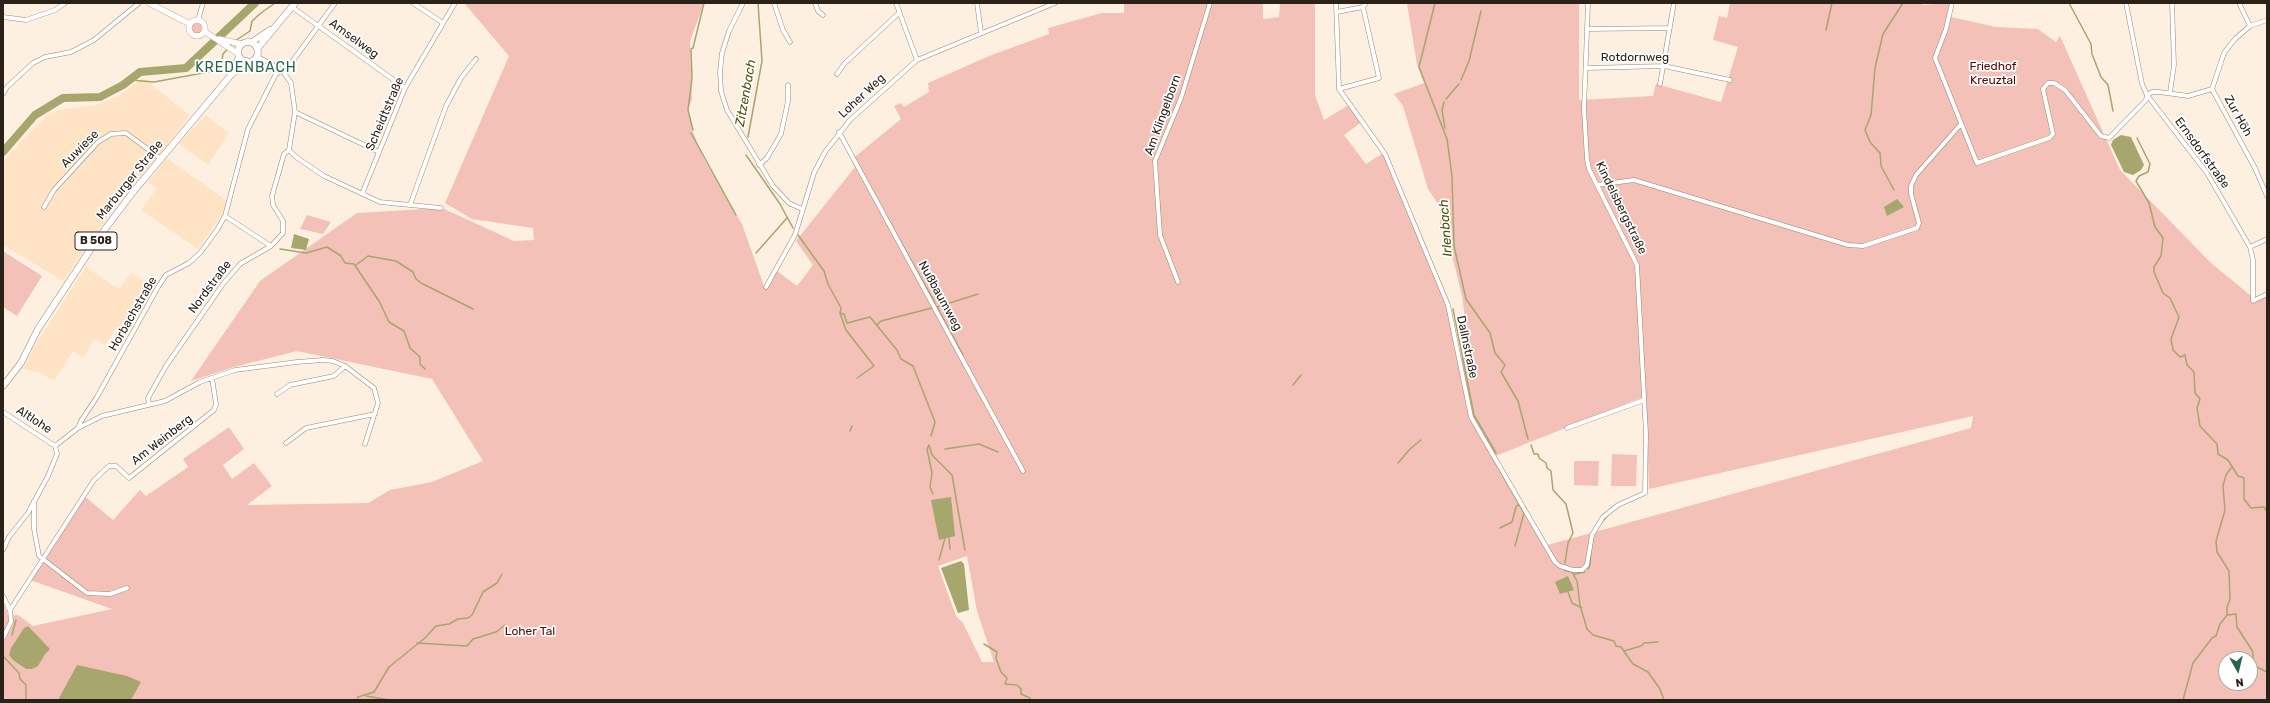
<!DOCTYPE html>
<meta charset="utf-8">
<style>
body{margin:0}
#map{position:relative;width:2270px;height:703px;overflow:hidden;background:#fdf0e1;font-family:Rubik,sans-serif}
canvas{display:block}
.frame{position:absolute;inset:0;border:4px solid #2a2219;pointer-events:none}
.north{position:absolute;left:2218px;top:651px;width:40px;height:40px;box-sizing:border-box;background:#fff;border:1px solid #aaa7a3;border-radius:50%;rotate:172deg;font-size:11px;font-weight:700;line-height:16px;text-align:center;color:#2a2219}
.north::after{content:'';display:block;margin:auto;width:14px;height:18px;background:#2b644d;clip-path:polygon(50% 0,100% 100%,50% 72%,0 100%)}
</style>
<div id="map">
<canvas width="2270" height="703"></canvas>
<div class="frame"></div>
<div class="north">N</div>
</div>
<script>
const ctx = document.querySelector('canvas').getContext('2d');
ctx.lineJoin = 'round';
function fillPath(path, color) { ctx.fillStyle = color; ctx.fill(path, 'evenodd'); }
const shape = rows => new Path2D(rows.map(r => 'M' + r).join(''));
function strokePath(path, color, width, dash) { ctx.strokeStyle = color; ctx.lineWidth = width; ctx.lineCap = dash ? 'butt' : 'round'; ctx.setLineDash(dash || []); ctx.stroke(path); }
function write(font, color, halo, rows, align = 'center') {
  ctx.font = font + ' Rubik,sans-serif'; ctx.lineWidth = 3.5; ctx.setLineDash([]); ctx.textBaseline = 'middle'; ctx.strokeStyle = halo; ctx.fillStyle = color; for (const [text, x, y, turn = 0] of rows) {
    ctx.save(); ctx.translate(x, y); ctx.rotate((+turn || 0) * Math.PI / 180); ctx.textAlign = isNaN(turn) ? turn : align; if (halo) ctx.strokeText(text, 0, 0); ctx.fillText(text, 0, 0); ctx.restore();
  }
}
fillPath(shape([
 [143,78,190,115,161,153,120,199,63,281,3,245,3,163,12,151,19,146,18,144,47,116,59,110,96,105,117,97],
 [206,115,229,133,208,165,179,144],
 [167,158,230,203,198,249,141,210,156,189,148,182],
 [86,267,119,289,131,273,155,288,126,333,116,328,105,345,94,339,83,358,73,351,54,381,38,372,23,369,34,347]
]), '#fee3c5');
fillPath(shape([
 [464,3,704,3,690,41,692,99,688,110,693,132,704,159,742,224,765,289,777,271,797,286,813,265,796,241,855,167,851,160,901,119,894,106,901,103,904,107,929,92,928,83,989,56,1049,34,1048,28,1102,13,1124,13,1124,3,1263,3,1263,19,1279,17,1280,3,1315,3,1315,95,1324,120,1352,103,1363,121,1344,135,1366,164,1386,151,1450,303,1444,301,1461,358,1470,356,1462,296,1450,247,1451,230,1440,230,1440,207,1428,189,1403,106,1394,94,1424,83,1417,65,1407,3,1579,3,1579,100,1653,96,1656,84,1721,102,1738,47,1713,40,1719,16,1727,18,1730,3,1922,3,1923,5,1949,3,1951,17,1996,27,2038,29,2056,42,2060,36,2120,170,2211,263,2256,300,2267,296,2267,700,3,700,3,601,8,616,18,615,33,626,112,609,30,580,82,494,113,520,140,490,146,496,188,467,183,459,229,427,244,449,223,465,232,479,254,463,272,486,247,505,368,503,390,490,432,482,483,461,432,379,297,351,234,367,191,381,260,281,357,213,442,208,514,241,534,240,533,228,472,219,445,203,509,56],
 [1645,396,1649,489,1973,416,1971,428,1544,546,1493,457],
 [967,556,977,611,994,662,982,662,963,623,956,616,938,566],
 [2226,659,2250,659,2250,683,2226,683],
 '189 28a8 8 0 1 1 16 0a8 8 0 1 1-16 0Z',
 [307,215,331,222,323,234,300,229],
 [3,251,42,276,17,316,3,307],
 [1612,454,1637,455,1636,486,1611,486],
 [1574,461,1599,461,1598,486,1574,485]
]), '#f3c1b7');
fillPath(shape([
 [2121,135,2131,137,2144,165,2141,170,2133,175,2124,172,2111,145,2113,140],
 [1897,199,1904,207,1887,216,1884,207],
 [294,234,309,239,306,250,291,248],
 [951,497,955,536,939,540,931,500],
 [961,561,964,564,969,610,958,613,941,568],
 [1568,576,1574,590,1560,594,1555,582],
 [28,626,50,649,45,654,38,666,32,669,26,669,13,660,9,655,11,648,24,628],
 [77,665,127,676,141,682,131,700,58,700]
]), '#a7a66d');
strokePath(shape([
 [1435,3,1419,67,1447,139,1452,176,1454,246,1466,299,1490,333,1495,353,1505,365,1501,372,1518,401,1528,439],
 [2069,3,2091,44,2092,54,2101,77,2108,85,2113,111],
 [1826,30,1832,3],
 [235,41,250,31,252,21,261,13,275,3],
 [130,80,154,82,214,71,221,66,223,54,232,44],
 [1461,80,1469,61,1481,11],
 [1446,99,1459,84],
 [1444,102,1442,110,1445,128],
 [693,130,688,110,692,78,691,49,693,48,704,3],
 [691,133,736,215],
 [748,137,762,61,758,3],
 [2137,138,2150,164,2148,172,2139,176,2136,181,2149,203,2155,227,2163,238,2161,256,2154,267,2154,272,2163,293,2170,298,2179,317,2171,339,2173,350,2180,357,2185,355,2187,365,2194,372,2195,393,2200,399,2197,408,2200,426,2217,444,2218,454,2228,460,2238,476,2244,478,2244,499,2251,508,2264,507,2267,512],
 [746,155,780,204,793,228],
 [1894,190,1881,166,1880,153,1870,142,1865,130,1871,115,1875,68,1883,34,1903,3],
 [888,219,935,303],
 [798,235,824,271,828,284,841,308,840,313,844,314,847,323,870,317,897,350,901,359,913,366,935,422,931,436],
 [280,249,306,253,327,247,341,256,345,263,354,264,379,301,389,322,404,331,410,348,420,357,420,364,425,369],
 [756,253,787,218],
 [356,265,368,256,396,261,413,272,416,279,421,283,473,309],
 [1453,309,1474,415,1496,453],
 [840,313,846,330,874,366,857,378],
 [877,325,881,321,932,308],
 [963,355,937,307,978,294],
 [1293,385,1301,375],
 [850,431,852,426],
 [929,445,932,455,952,475,965,550],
 [929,445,927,449,932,473,930,487,933,494],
 [1531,445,1534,454,1538,454,1539,458,1546,463,1547,468,1551,471,1553,490,1566,504,1573,533,1568,543,1565,563],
 [945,449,979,444,998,452],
 [1491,455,1524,513,1515,546],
 [1398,463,1410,449,1421,440],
 [1601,523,1608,515],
 [1500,528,1512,522,1516,507,1519,504],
 [949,538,950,549],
 [939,560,945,538],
 [1588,569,1590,565,1591,550],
 [1564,570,1572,572,1577,581,1580,605,1587,629,1593,635,1614,641,1616,646,1621,647,1633,664,1648,672,1660,689,1664,700],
 [1575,574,1585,572],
 [1568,592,1572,603,1582,608],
 [2227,615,2236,614,2237,627,2253,652,2253,665,2267,672],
 [12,635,16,620],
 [417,643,467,646,473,639,496,632,505,625],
 [984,644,997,652,996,658,1001,672,1007,678,1005,684,1017,685,1021,689,1021,694,1030,698,1030,700],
 [1624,651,1641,646,1644,643,1658,642],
 [3,656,19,673,20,679,26,685,26,700],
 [366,696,389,700],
 [357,700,358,697,374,692,389,667,425,638,436,626,449,624,458,619,468,618,472,615,483,592,497,583,502,574],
 [2183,700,2193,663,2212,638,2216,636,2220,624,2227,615,2227,607,2230,599,2229,571,2217,552,2216,541,2225,510,2223,486,2226,475,2231,468]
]), '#a7a66d', 1.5);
strokePath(shape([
 [3,152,35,115,63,98,100,97,123,85,140,72,186,68,255,3]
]), '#a7a66d', 8);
const street = shape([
 [413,3,443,23],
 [743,3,729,31,722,53,720,72,721,91,727,110,773,186,789,203,802,209],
 [774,3,783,30,790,42],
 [815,3,818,11,823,15],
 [896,3,917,60],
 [977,3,981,33],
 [1336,3,1339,89,1385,154,1448,305,1471,417,1555,562,1560,566,1573,570,1582,570,1587,565,1592,535,1603,517,1618,505,1645,493,1646,434,1637,265,1589,169,1587,159,1584,109,1588,3],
 [1952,3,1946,29,1935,58,1977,163,2049,138,2053,134,2043,89,2048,83,2054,83,2065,90,2101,136,2109,138,2146,100,2147,95],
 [2126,3,2142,84,2147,95,2207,173,2250,247,2253,260,2253,301,2267,294],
 [2239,3,2250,26],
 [292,7,405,88],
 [1337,12,1363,7,1366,3],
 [3,17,26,20,55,10,65,3],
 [198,20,203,3],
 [1588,29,1670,28],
 [256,56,282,70,291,83,295,112,289,150],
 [1587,68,1664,66,1730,80],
 [837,74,845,63,899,13],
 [1660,84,1674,3],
 [1339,89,1379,78,1363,7],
 [2212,89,2255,168,2267,196],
 [2170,93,2174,65,2172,3],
 [3,94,7,87,33,63,45,57,71,52,94,40,139,3],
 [2147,95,2152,92,2159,92,2188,96,2212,89,2224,53,2235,39,2250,26,2267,20],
 [295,112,379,152],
 [839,132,1023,471],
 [289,150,296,157,324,176,380,202,441,208],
 [759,165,767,158,781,134,788,101,788,85],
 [1597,185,1634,180,1848,245,1863,246,1917,228,1919,223,1911,194,1911,186,1916,175,1961,124],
 [362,194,405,88,455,3],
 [410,205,446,106,461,78,476,59],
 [44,207,54,190,98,142,111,134,126,133,161,159],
 [225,216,271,246],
 [2250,247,2267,239],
 [1178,282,1160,235,1155,161,1181,98,1210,3],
 [766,287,795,235,814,173,825,152,850,120,917,60,1055,3],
 [277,394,290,385,334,376,345,366],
 [149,405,148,398,166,366,223,284,240,264,271,246,283,233,283,221,273,205,272,196,284,154,289,150],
 [3,412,55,446],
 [78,428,81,421,97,397,158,287,166,275,189,263,200,253,217,230,225,216,248,129,276,74,289,66,335,3],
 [1567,428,1644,400],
 [286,443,306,428,375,414],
 [55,446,78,428,102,416,165,401,200,382,235,370,297,362,323,360,333,361,345,366,374,388,378,403,365,444],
 [34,501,34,529,39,556,87,593,110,594,127,588],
 [3,550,9,537,28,513,48,476,57,454,55,446],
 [3,596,10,610,11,622,3,638],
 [10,610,94,480,109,466,116,466,129,478,214,410,216,404,212,378]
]);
const secondary = shape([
 [149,3,190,24],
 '189 28a8 8 0 1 1 16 0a8 8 0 1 1-16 0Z',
 [204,31,237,53],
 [219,39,241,44]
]);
const primary = shape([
 '238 52a10 10 0 1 1 20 0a10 10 0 1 1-20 0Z',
 [252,42,270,30],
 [257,49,295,3],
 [231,75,239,57],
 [3,386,21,363,38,329,96,241,133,192,231,75,246,61]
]);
strokePath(street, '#9a8671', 5);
strokePath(secondary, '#9a8671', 6);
strokePath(primary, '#9a8671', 7);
strokePath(street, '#fff', 4);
strokePath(secondary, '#fff', 5.5);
strokePath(primary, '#fff', 6);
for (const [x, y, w] of [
 [96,241,42]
]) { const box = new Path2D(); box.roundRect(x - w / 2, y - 9, w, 18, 3); ctx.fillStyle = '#fff'; ctx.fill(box); strokePath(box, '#2a2219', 1); }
write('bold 11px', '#2a2219', null, [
 ["B 508",96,241]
]);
write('12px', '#2a2219', '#fff', [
 ["Amselweg",354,39,36],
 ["Rotdornweg",1635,58],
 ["Loher Weg",862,96,-43],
 ["Scheidtstraße",385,114,-67],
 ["Am Klingelborn",1163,115,-70],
 ["Zur Höh",2238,116,61],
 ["Auwiese",80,149,-45],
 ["Ernsdorfstraße",2202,153,54],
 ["Marburger Straße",130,180,-51],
 ["Kindelsbergstraße",1621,208,64],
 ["Nordstraße",210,287,-53],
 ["Nußbaumweg",940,296,61],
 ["Horbachstraße",133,314,-60],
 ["Dallnstraße",1467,347,78],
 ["Altlohe",34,420,33],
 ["Am Weinberg",162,440,-38]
]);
write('12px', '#530801', '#fff', [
 ["Friedhof",1993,67],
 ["Kreuztal",1993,81],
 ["Loher Tal",530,632]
]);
write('italic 13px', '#54510b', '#fff', [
 ["Zitzenbach",746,93,-80],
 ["Irlenbach",1446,228,-94]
]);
ctx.letterSpacing = '1px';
write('14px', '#23654b', '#fff', [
 ["KREDENBACH",246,68]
]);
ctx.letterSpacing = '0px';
</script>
